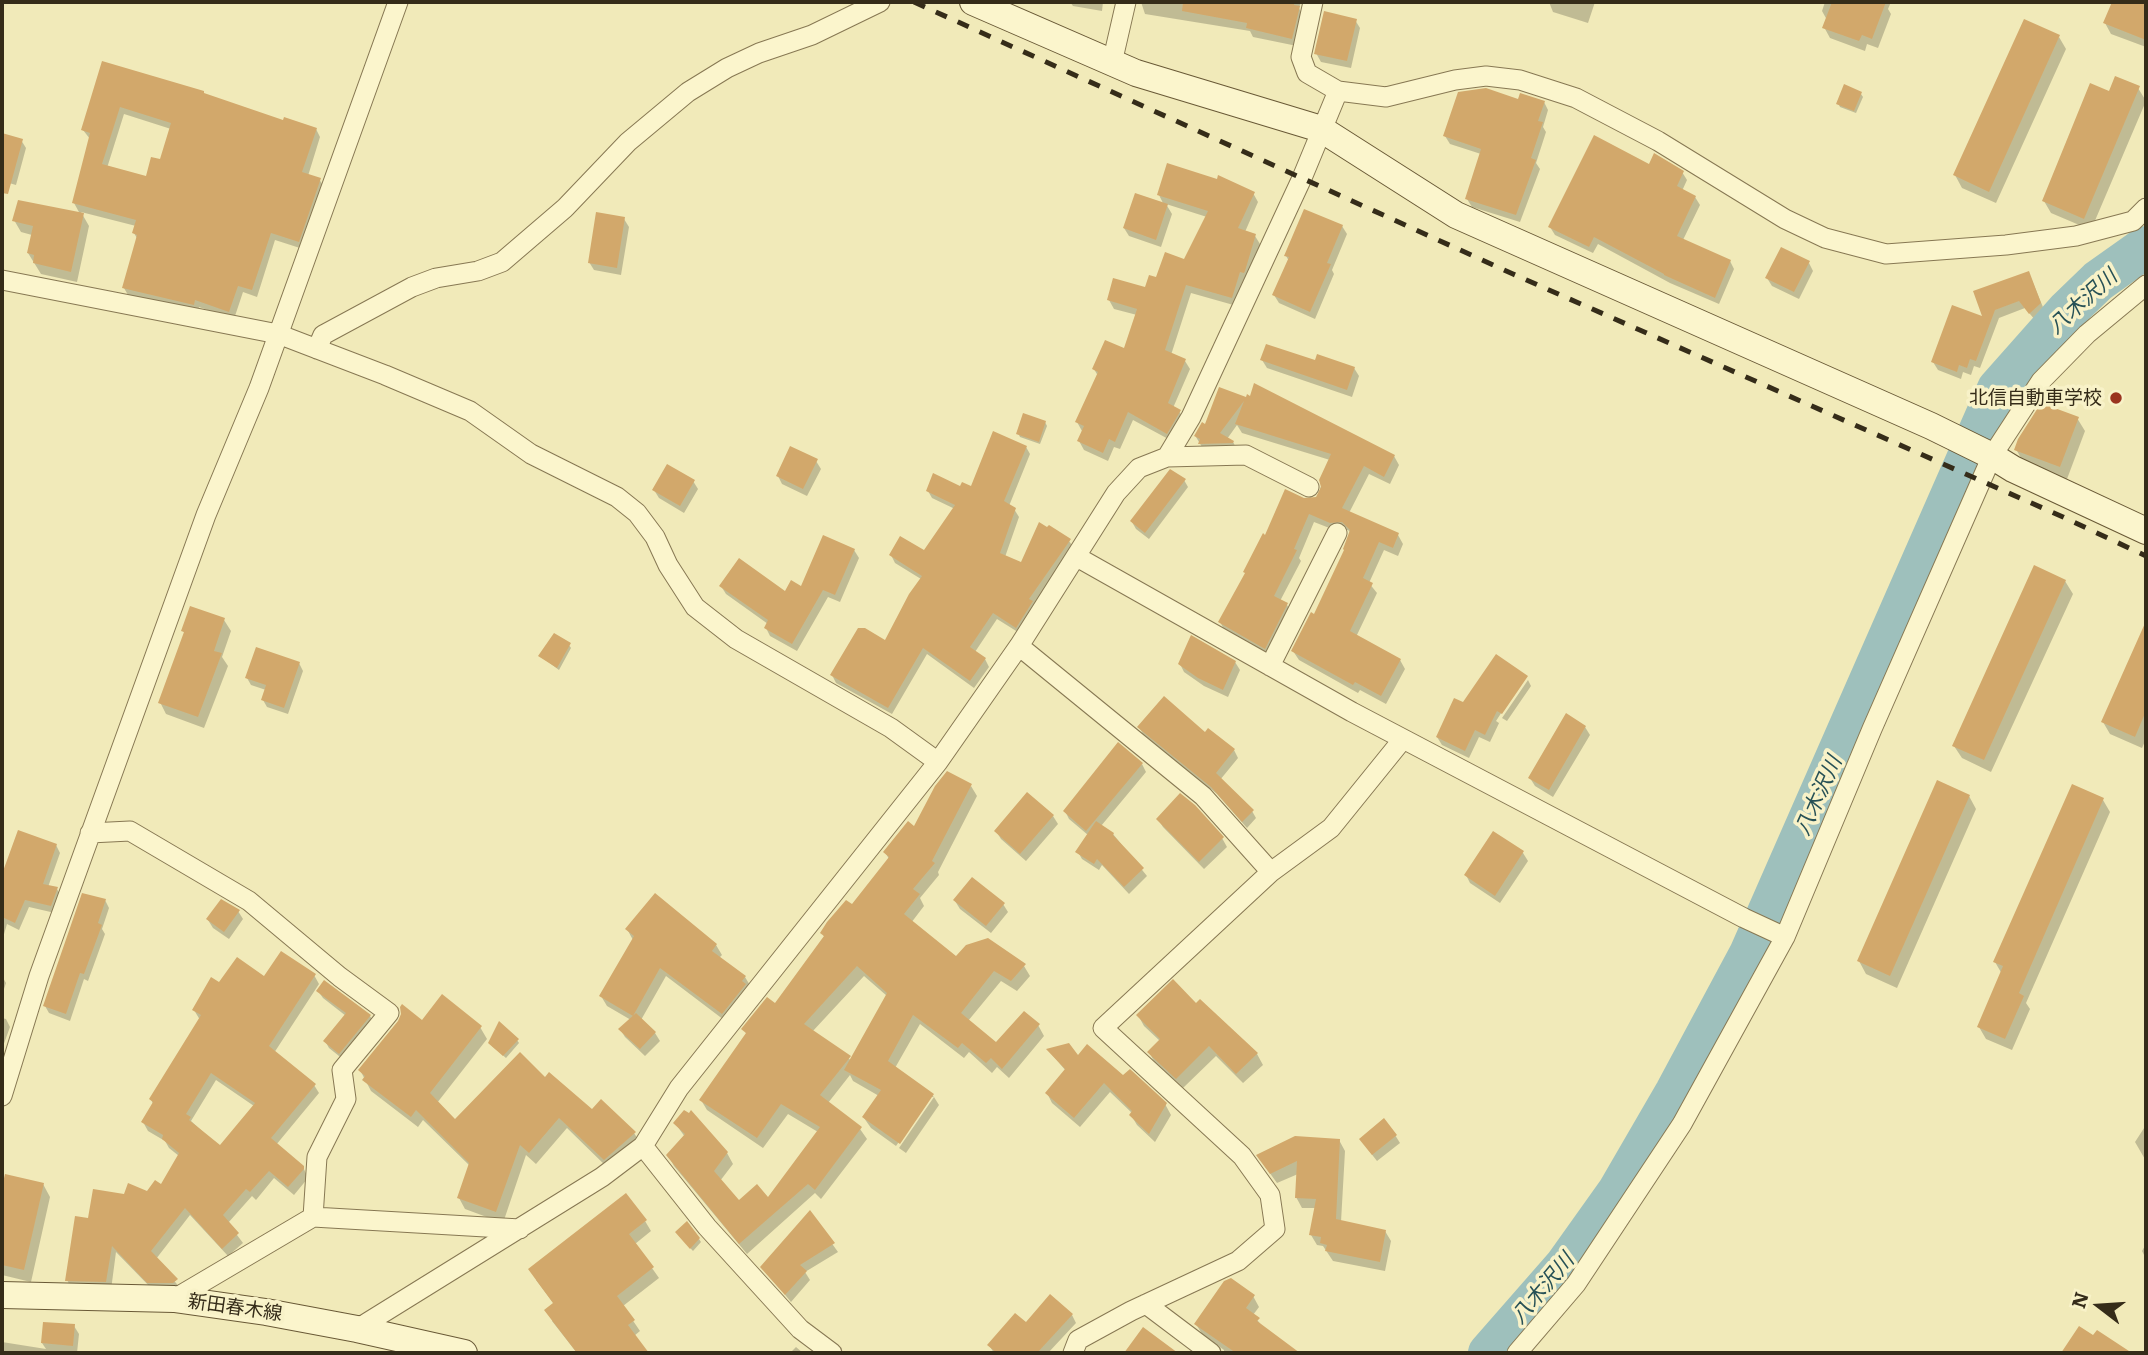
<!DOCTYPE html>
<meta charset="utf-8">
<style>
body{margin:0}
#map{position:relative;width:2148px;height:1355px;overflow:hidden;background:#f1eab9;font-family:Literata,serif}
canvas{display:block}
.frame{position:absolute;inset:0;border:4px solid #352c19;pointer-events:none}
.north{position:absolute;left:2064px;top:1271px;width:70px;height:70px;-webkit-text-stroke:5px #f8f2c8;paint-order:stroke;rotate:287deg;font-size:19px;font-weight:700;line-height:28px;text-align:center;color:#352c19}
.north::after{content:'';display:block;margin:auto;width:24px;height:32px;background:#352c19;clip-path:polygon(50% 0,100% 100%,50% 72%,0 100%)}
</style>
<div id="map">
<canvas width="2148" height="1355"></canvas>
<div class="frame"></div>
<div class="north">N</div>
</div>
<script>
const ctx = document.querySelector('canvas').getContext('2d');
ctx.lineJoin = 'round';
function fillPath(path, color) { ctx.fillStyle = color; ctx.fill(path, 'evenodd'); }
const shape = rows => new Path2D(rows.map(r => 'M' + r).join(''));
function strokePath(path, color, width, dash) { ctx.strokeStyle = color; ctx.lineWidth = width; ctx.lineCap = dash ? 'butt' : 'round'; ctx.setLineDash(dash || []); ctx.stroke(path); }
function write(font, color, halo, rows, align = 'center') {
  ctx.font = font + ' Literata,"Noto Sans JP",serif'; ctx.lineWidth = 7; ctx.setLineDash([]); ctx.textBaseline = 'middle'; ctx.strokeStyle = halo; ctx.fillStyle = color; for (const [text, x, y, turn = 0] of rows) {
    ctx.save(); ctx.translate(x, y); ctx.rotate((+turn || 0) * Math.PI / 180); ctx.textAlign = isNaN(turn) ? turn : align; if (halo) ctx.strokeText(text, 0, 0); ctx.fillText(text, 0, 0); ctx.restore();
  }
}
fillPath(shape([
 [1070,2,1103,2,1102,11,1073,6],
 [1141,2,1301,2,1299,8,1303,16,1297,46,1253,37,1250,31,1145,14],
 [1549,2,1595,2,1588,23,1553,12],
 [1825,2,1891,2,1888,9,1891,14,1878,48,1867,44,1865,51,1830,38,1824,27,1827,20,1822,11],
 [2114,2,2146,2,2146,47,2111,34,2105,23],
 [1355,20,1360,28,1351,68,1321,62,1316,53],
 [2059,37,2066,49,1996,203,1962,188,1955,175],
 [103,63,284,122,316,129,320,137,308,176,319,179,324,187,303,249,275,240,257,297,243,292,234,319,199,307,198,312,128,295,124,288,138,240,134,233,136,226,81,212,89,226,77,282,41,274,28,253,32,235,21,232,14,220,80,214,74,203,90,139,83,130],
 [124,114,171,129,161,161,147,178,107,168],
 [2138,88,2146,101,2091,230,2051,213,2044,201,2110,93],
 [1861,94,1863,97,1856,113,1840,107,1838,103],
 [1519,101,1544,102,1548,110,1543,127,1546,132,1536,163,1540,169,1520,222,1472,207,1467,199,1481,154,1450,144,1445,136],
 [2,135,21,140,26,148,16,185,2,181],
 [1650,167,1682,172,1687,180,1682,191,1695,197,1700,205,1683,240,1730,261,1734,269,1719,304,1670,283,1598,244,1593,253,1555,235,1550,227],
 [1253,193,1258,202,1245,232,1255,236,1260,244,1249,281,1237,306,1191,293,1171,355,1185,361,1190,369,1173,408,1179,411,1184,420,1172,441,1133,420,1120,449,1114,447,1108,461,1084,450,1079,441,1082,431,1077,422,1098,376,1094,369,1125,350,1137,315,1114,309,1109,300,1146,289,1185,261,1207,217,1166,204,1172,214,1161,247,1129,236,1124,228,1164,205,1159,195],
 [624,219,629,227,621,275,594,270,589,262],
 [1342,226,1347,234,1332,270,1334,274,1315,319,1279,303,1274,295,1289,261,1286,256],
 [1809,263,1813,271,1799,299,1772,286,1767,278],
 [2029,273,2045,312,2035,320,2025,308,1999,318,1980,368,1974,366,1971,375,1963,372,1961,379,1938,370,1933,362,1985,319],
 [1262,360,1316,363,1354,368,1359,376,1352,397,1267,368],
 [1220,389,1394,456,1399,465,1390,484,1369,474,1349,513,1398,535,1403,544,1398,556,1384,550,1369,583,1377,593,1356,637,1400,660,1405,669,1386,704,1360,690,1358,693,1299,660,1293,651,1315,617,1346,551,1351,533,1348,530,1337,531,1314,522,1299,558,1301,561,1280,601,1287,605,1292,614,1270,657,1225,631,1220,622,1266,537,1317,498,1330,460,1242,433,1237,425,1227,439,1233,442,1238,451,1205,452,1196,437,1206,426],
 [2077,418,2085,431,2067,479,2023,462,2016,449],
 [1045,422,1047,426,1040,444,1020,437,1018,433],
 [1026,447,1030,454,1009,506,1014,509,1019,517,1005,557,1022,564,1048,530,1069,541,1074,548,1021,634,997,619,975,652,985,659,989,667,974,688,927,654,892,714,836,683,832,675,885,643,921,579,895,563,891,555,925,552,955,509,932,498,928,491,972,488],
 [816,461,821,469,807,496,782,484,778,476],
 [1184,480,1188,487,1149,539,1136,529,1132,522],
 [693,481,698,489,684,513,659,498,654,490],
 [854,550,859,558,840,602,828,597,797,651,770,636,766,628,768,624,726,594,721,586,786,593,802,588],
 [2065,581,2073,594,1991,772,1962,758,1954,746],
 [224,620,231,631,222,657,228,666,204,728,166,714,160,702,185,634,183,631],
 [2146,625,2146,739,2142,748,2110,734,2103,722],
 [569,645,571,648,559,670,540,656],
 [1496,656,1527,678,1524,678,1496,721,1499,723,1501,719,1490,742,1479,737,1469,758,1442,745,1437,737,1455,700,1463,704],
 [1235,662,1240,670,1228,697,1204,686,1184,672,1180,664],
 [299,663,303,671,288,714,267,707,263,700,266,690,251,685,247,678],
 [1528,680,1531,686,1507,721,1502,718],
 [1139,727,1205,734,1234,750,1238,758,1220,780,1252,811,1256,818,1247,828,1217,794,1143,734],
 [1585,727,1590,735,1553,797,1535,786,1530,778],
 [1142,764,1146,772,1101,826,1113,834,1147,876,1129,894,1102,865,1099,870,1082,859,1078,852,1088,835,1069,819,1065,811],
 [971,786,977,796,938,872,939,875,920,898,924,906,911,923,956,958,1024,966,1030,976,1017,991,1001,981,968,1021,996,1044,1038,1025,1044,1036,1009,1078,997,1067,992,1073,969,1052,964,1058,920,1024,895,1068,934,1097,930,1097,896,1146,871,1128,864,1118,879,1096,853,1081,850,1075,828,1103,860,1129,867,1139,821,1199,815,1193,747,1254,674,1166,668,1155,685,1137,675,1123,727,1153,733,1164,720,1181,739,1202,768,1199,818,1132,788,1114,763,1148,707,1110,701,1100,747,1035,744,1029,776,1005,825,938,822,933,852,906,889,859,885,852],
 [864,976,887,996,852,1061,812,1032],
 [2073,786,2103,800,2110,812,2026,1003,2030,1009,2012,1050,1986,1039,1979,1027,2002,974,1995,962],
 [1969,796,1976,809,1897,988,1866,974,1859,961],
 [1053,816,1058,824,1026,861,1001,839,996,831],
 [1158,819,1222,838,1227,847,1204,869,1163,827],
 [1493,833,1523,853,1528,861,1500,903,1470,883,1466,875],
 [56,845,60,853,48,887,57,889,61,896,55,913,29,907,19,930,7,924,2,941,2,869,5,871],
 [655,895,716,945,722,955,719,958,745,977,751,987,728,1023,666,976,641,1020,655,1033,660,1041,645,1056,625,1037,620,1029,631,1020,607,1006,601,996,633,940,627,929],
 [105,900,109,908,102,929,105,934,88,981,84,979,70,1021,49,1013,45,1006],
 [955,901,1003,904,1008,912,991,933,960,909],
 [238,911,243,919,229,939,213,928,208,920],
 [314,975,319,984,274,1053,314,1085,319,1093,276,1145,303,1167,308,1178,294,1195,274,1178,256,1200,252,1196,228,1223,243,1243,228,1256,190,1215,156,1259,181,1289,154,1291,116,1252,111,1290,72,1289,67,1280,89,1220,125,1196,147,1193,161,1187,179,1156,169,1148,165,1141,148,1131,143,1122,153,1104,151,1099,200,1020,194,1010,220,984],
 [216,1080,254,1106,220,1147,191,1121],
 [2,976,6,983,2,995],
 [325,982,370,1016,374,1023,344,1060,329,1048,325,1041,346,1016,323,998,318,991],
 [1196,1006,1257,1054,1263,1065,1243,1083,1216,1056,1183,1088,1155,1063,1149,1052,1160,1041,1144,1026,1138,1015],
 [2,1018,6,1019,10,1027,2,1049],
 [423,1022,480,1027,487,1039,437,1103,455,1121,545,1079,592,1112,634,1133,641,1144,611,1171,567,1128,536,1164,526,1155,503,1223,465,1209,459,1198,470,1166,423,1120,418,1127,371,1091,360,1070],
 [517,1040,519,1043,506,1058,492,1046],
 [1049,1051,1078,1057,1124,1078,1165,1104,1171,1115,1155,1142,1137,1125,1131,1115,1132,1113,1110,1092,1080,1127,1052,1103,1047,1093,1066,1071],
 [934,1097,939,1105,906,1153,899,1148],
 [2146,1125,2146,1161,2135,1142],
 [1395,1135,1400,1143,1377,1161,1366,1147],
 [1339,1140,1345,1151,1341,1222,1385,1231,1391,1241,1385,1271,1333,1261,1323,1246,1317,1245,1311,1235,1316,1208,1302,1208,1296,1197,1298,1174,1277,1183,1264,1165],
 [6,1176,43,1184,50,1197,31,1282,2,1275,2,1195],
 [810,1213,838,1252,805,1272,810,1280,791,1302,763,1268],
 [645,1221,651,1231,635,1244,659,1278,623,1306,640,1331,634,1336,647,1353,577,1353,552,1321,554,1304,536,1280],
 [679,1236,699,1239,701,1242,693,1251],
 [2146,1244,2146,1259,2142,1251],
 [1253,1296,1259,1307,1253,1315,1263,1327,1297,1353,1224,1353,1224,1350,1202,1334,1196,1324],
 [1050,1297,1072,1315,1076,1323,1048,1353,1037,1353,1031,1350,1029,1353,994,1353,989,1345,1026,1325],
 [74,1326,79,1334,77,1353,46,1351,47,1353,2,1353,2,1342,46,1349,42,1343],
 [796,1347,803,1353,790,1353]
]), '#0003');
strokePath(shape([
 [1489,1353,1566,1265,1618,1192,1676,1092,1750,954,1998,389,2068,310,2098,281,2146,247]
]), '#9ec0bc', 42);
fillPath(shape([
 [1183,2,1295,2,1294,5,1300,6,1292,39,1246,28,1247,23,1182,11],
 [1832,2,1886,2,1872,39,1862,35,1859,41,1822,28],
 [2112,2,2146,2,2146,40,2103,23],
 [1324,11,1357,19,1347,61,1314,54],
 [2024,19,2060,35,1989,192,1953,175],
 [102,61,204,91,204,93,283,120,284,117,317,128,302,172,321,178,299,242,271,233,252,290,238,286,229,312,195,300,194,305,122,288,137,235,132,233,136,220,72,203,90,133,81,130],
 [120,107,171,123,160,159,151,157,146,176,102,164],
 [2115,76,2140,86,2084,219,2042,201,2090,83,2109,91],
 [1844,84,1862,92,1854,111,1836,104],
 [1486,88,1518,99,1520,93,1545,101,1538,121,1543,122,1531,158,1536,160,1516,215,1465,199,1481,149,1443,136,1458,92],
 [2,133,23,139,8,194,2,193],
 [1594,135,1649,164,1654,153,1684,171,1677,186,1696,196,1677,236,1731,260,1715,298,1664,275,1664,274,1594,237,1589,247,1548,227],
 [1167,163,1217,179,1218,175,1255,192,1238,228,1256,234,1245,271,1244,273,1240,272,1232,298,1186,285,1165,350,1186,359,1168,403,1181,410,1167,434,1128,412,1115,442,1109,439,1103,453,1077,441,1084,426,1075,422,1098,372,1092,369,1105,340,1124,348,1137,309,1107,300,1113,278,1145,287,1149,275,1156,277,1165,252,1184,259,1208,211,1157,195],
 [1135,193,1168,204,1156,240,1123,228],
 [18,200,84,213,71,272,33,263,34,255,27,253,33,226,12,221],
 [1304,209,1343,225,1327,263,1331,264,1310,312,1272,295,1289,257,1284,256],
 [596,212,625,217,617,268,588,263],
 [1781,247,1810,261,1794,292,1765,278],
 [2029,271,2041,303,2029,314,2019,301,1995,310,1976,361,1970,359,1967,368,1959,365,1957,372,1931,362,1952,305,1982,316,1973,291],
 [1266,344,1315,360,1317,354,1355,367,1347,390,1260,360],
 [1254,383,1395,455,1384,477,1364,466,1342,508,1399,533,1393,548,1379,542,1363,578,1373,583,1350,631,1401,659,1381,696,1355,682,1353,685,1291,651,1311,612,1314,614,1344,550,1343,549,1350,530,1342,522,1330,523,1309,514,1294,549,1297,550,1274,596,1288,603,1265,649,1218,622,1245,573,1243,572,1263,533,1265,535,1285,489,1304,498,1316,497,1321,487,1319,480,1331,454,1235,424,1244,401,1220,433,1234,441,1233,443,1198,444,1200,439,1194,436,1202,422,1205,424,1219,387,1246,397,1247,394,1250,396],
 [2041,403,2079,417,2060,467,2014,450,2018,439],
 [1023,413,1046,421,1039,442,1016,434],
 [993,431,1027,446,1004,501,1016,508,1000,553,1021,562,1039,522,1047,527,1049,525,1071,539,1029,599,1033,601,1016,628,993,613,970,647,986,658,970,681,923,648,888,708,830,675,858,628,865,628,885,640,909,594,922,576,889,555,900,536,924,550,955,505,926,491,933,473,960,486,962,482,971,486],
 [790,446,818,459,803,489,776,476],
 [667,464,695,480,680,506,652,490],
 [1170,469,1186,479,1145,533,1130,521],
 [823,535,855,549,835,595,823,590,792,644,764,628,768,620,719,586,739,558,785,591,791,580,801,586],
 [2034,565,2066,580,1984,760,1952,746],
 [190,606,225,618,214,651,222,653,198,717,158,703,184,632,181,631],
 [2146,621,2146,711,2135,737,2101,722],
 [554,633,571,643,557,668,538,656],
 [1191,635,1236,661,1223,690,1198,678,1178,664],
 [256,647,300,662,284,708,261,700,266,685,245,678],
 [1496,654,1528,676,1502,714,1497,711,1485,735,1475,730,1465,751,1436,737,1454,698,1463,702],
 [1164,696,1205,732,1208,728,1235,749,1216,773,1254,810,1242,822,1211,787,1137,727],
 [1566,713,1586,726,1549,790,1528,778],
 [1118,742,1143,763,1086,831,1063,811],
 [947,771,972,784,932,861,935,863,913,889,920,894,904,914,956,956,966,945,988,938,1026,964,1011,981,994,971,961,1013,996,1042,1024,1011,1040,1024,1002,1069,991,1058,986,1063,962,1043,958,1048,913,1015,888,1061,934,1094,900,1144,862,1117,881,1090,844,1070,887,993,857,966,804,1024,851,1056,820,1095,862,1127,815,1190,808,1184,739,1244,666,1155,685,1134,673,1123,684,1110,689,1113,691,1110,728,1152,714,1171,739,1200,757,1184,768,1197,820,1127,781,1104,757,1138,699,1100,746,1033,741,1029,767,997,775,1003,824,936,820,933,827,922,846,900,852,904,889,857,883,852,908,821,914,826,935,786],
 [1937,780,1970,795,1890,976,1857,961],
 [2072,784,2104,798,2019,993,2024,996,2005,1039,1977,1027,2003,966,1993,962],
 [1027,792,1054,815,1020,854,994,831],
 [1180,793,1195,805,1224,837,1199,862,1156,819],
 [1096,821,1114,833,1113,835,1144,868,1124,887,1097,859,1094,864,1075,852],
 [18,830,57,844,43,884,58,887,51,906,25,900,15,923,2,917,2,874],
 [1493,831,1524,851,1495,896,1464,875],
 [972,877,1005,903,986,926,953,900],
 [82,893,106,899,98,923,102,925,84,974,80,973,66,1014,43,1006],
 [655,893,717,944,712,951,746,976,742,981,746,984,722,1014,660,968,633,1016,599,996,634,936,625,929],
 [221,899,240,910,224,932,206,919],
 [281,951,316,974,269,1046,316,1084,271,1138,304,1166,304,1169,288,1187,269,1171,250,1192,246,1189,223,1215,239,1233,222,1249,185,1208,151,1251,178,1279,173,1283,147,1283,112,1246,106,1282,65,1281,75,1216,88,1218,93,1189,124,1194,128,1183,147,1191,155,1180,161,1184,179,1153,162,1139,163,1135,141,1122,153,1102,149,1099,201,1015,192,1010,211,977,219,982,237,957,264,976],
 [211,1073,255,1103,220,1145,189,1120,191,1117,186,1114],
 [1173,979,1196,1003,1200,999,1258,1053,1236,1074,1209,1046,1176,1079,1147,1052,1160,1039,1136,1015],
 [324,980,371,1015,339,1054,323,1041,346,1013,316,991],
 [442,994,482,1026,430,1093,455,1119,520,1052,545,1077,549,1072,592,1109,601,1099,636,1132,604,1160,559,1118,529,1153,520,1145,496,1212,457,1198,469,1163,416,1110,411,1117,362,1080,365,1076,358,1070,398,1021,401,1014,400,1007,402,1004,422,1020],
 [636,1013,656,1032,640,1049,618,1029],
 [499,1021,519,1039,503,1056,488,1043],
 [1069,1043,1078,1055,1087,1044,1123,1075,1130,1069,1167,1103,1149,1134,1129,1115,1132,1111,1104,1083,1074,1118,1045,1093,1065,1069,1046,1049],
 [1384,1118,1397,1135,1372,1155,1359,1139],
 [1295,1136,1340,1139,1336,1219,1386,1230,1380,1262,1325,1251,1327,1245,1320,1243,1321,1237,1309,1235,1316,1199,1295,1198,1297,1161,1270,1174,1256,1155],
 [5,1174,44,1183,24,1270,2,1265,2,1187],
 [626,1193,647,1220,629,1234,654,1267,617,1296,635,1320,628,1325,649,1353,577,1353,544,1310,553,1303,528,1269],
 [810,1210,835,1243,800,1265,807,1271,785,1295,760,1267],
 [687,1221,700,1238,690,1249,675,1232],
 [1231,1278,1255,1295,1246,1308,1260,1318,1257,1321,1300,1353,1236,1353,1194,1324,1224,1281],
 [1050,1294,1073,1314,1037,1353,997,1353,987,1345,1015,1313,1026,1322],
 [43,1322,75,1324,73,1346,41,1343],
 [2079,1326,2093,1335,2097,1330,2132,1353,2061,1353],
 [1143,1327,1178,1353,1124,1353]
]), '#d2a86b');
const street = shape([
 [1313,2,1301,57,1307,73,1338,91,1386,97,1455,80,1486,76,1520,80,1576,98,1658,141,1785,219,1825,238,1886,254,2006,245,2076,236,2133,221,2146,208],
 [1112,63,1126,2],
 [2,280,278,334,385,375,470,411,531,454,617,497,637,513,655,537,668,565,695,607,736,639,891,728,938,762],
 [317,349,323,335,412,287,436,278,478,271,502,262,565,208,628,142,688,92,727,68,759,53,812,35,880,2],
 [1167,457,1246,455,1309,487],
 [1077,557,1352,712,1744,918,1785,937],
 [1019,646,1203,796,1271,872],
 [1270,666,1337,533],
 [90,833,130,831,249,901,340,977,389,1013,342,1070,346,1099,317,1157,313,1217],
 [2,1096,39,976,206,515,259,388,398,2],
 [643,1146,707,1227,800,1329,832,1353],
 [174,1299,313,1217,520,1229],
 [1146,1304,1211,1353],
 [357,1329,602,1177,643,1146,679,1088,938,762,1019,646,1116,493,1139,468,1167,457,1191,417,1302,178,1338,91],
 [1073,1353,1078,1340,1131,1311,1238,1261,1275,1229,1270,1195,1242,1156,1103,1028,1271,872,1331,828,1403,739],
 [1517,1353,1576,1284,1682,1124,1785,937,1872,729,1992,456,2041,381,2087,334,2146,285]
]);
const secondary = shape([
 [973,2,1136,73,1321,129,1456,215,1931,426,1992,456,2013,469,2146,531],
 [2,1295,174,1299,266,1312,357,1329,464,1353]
]);
strokePath(street, '#877853', 21);
strokePath(secondary, '#695936', 28);
strokePath(street, '#fbf5cc', 19);
strokePath(secondary, '#fbf5cc', 26);
strokePath(shape([
 [914,2,1513,274,2063,517,2146,556]
]), '#352c19', 5, [12, 12]);
for (const [x, y, r, color] of [
 [2116,398,7,"#9a341f"]
]) { const dot = new Path2D(); dot.arc(x, y, r, 0, 2 * Math.PI); ctx.fillStyle = color; ctx.fill(dot); strokePath(dot, '#f8f2c8', 2.5); }
write('19px', '#352c19', '#f8f2c8', [
 ["北信自動車学校",2102,398]
], 'right');
write('19px', '#352c19', '#f8f2c8', [
 ["新田春木線",235,1308,8]
]);
write('italic 21px', '#275156', '#f8f2c8', [
 ["八木沢川",2083,302,-42],
 ["八木沢川",1819,796,-66],
 ["八木沢川",1543,1289,-50]
]);
</script>
